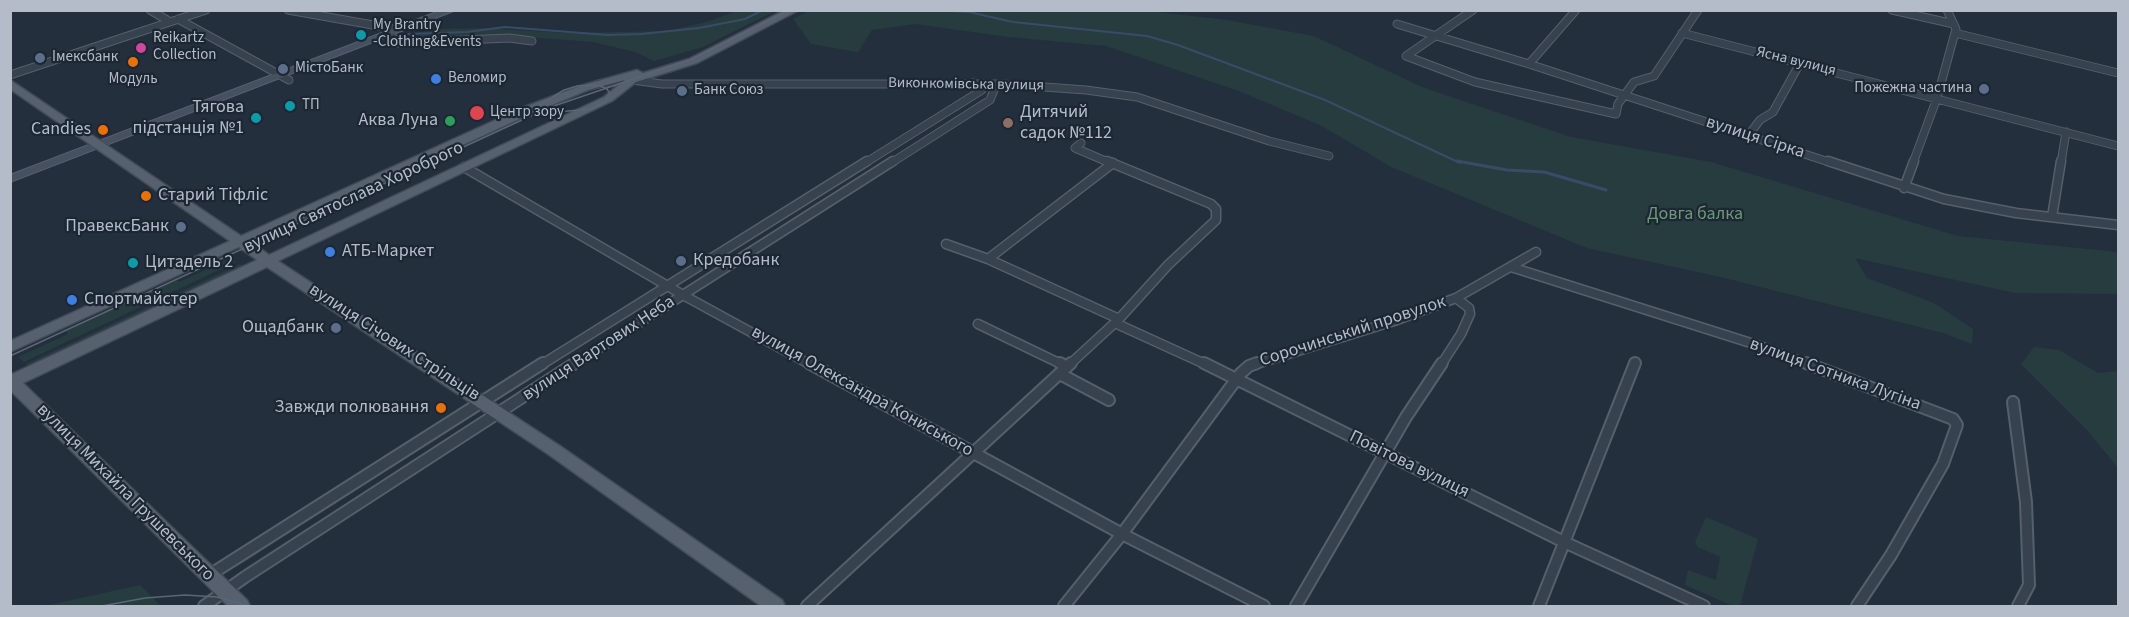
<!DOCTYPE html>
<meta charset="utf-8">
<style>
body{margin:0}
#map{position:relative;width:2129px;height:617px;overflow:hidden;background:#242f3e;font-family:"Source Sans 3",sans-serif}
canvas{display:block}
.frame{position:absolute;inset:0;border:12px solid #b4bcc9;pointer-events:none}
</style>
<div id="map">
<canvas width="2129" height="617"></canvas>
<div class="frame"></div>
</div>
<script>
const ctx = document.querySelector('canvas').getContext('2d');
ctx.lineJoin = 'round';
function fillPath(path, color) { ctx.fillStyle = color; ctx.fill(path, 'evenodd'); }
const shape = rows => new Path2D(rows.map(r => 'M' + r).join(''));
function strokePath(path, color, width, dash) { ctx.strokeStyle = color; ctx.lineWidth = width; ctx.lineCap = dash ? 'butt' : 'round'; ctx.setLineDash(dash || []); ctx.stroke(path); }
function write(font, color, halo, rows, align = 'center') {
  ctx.font = font + ' "Source Sans 3",sans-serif'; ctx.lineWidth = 4.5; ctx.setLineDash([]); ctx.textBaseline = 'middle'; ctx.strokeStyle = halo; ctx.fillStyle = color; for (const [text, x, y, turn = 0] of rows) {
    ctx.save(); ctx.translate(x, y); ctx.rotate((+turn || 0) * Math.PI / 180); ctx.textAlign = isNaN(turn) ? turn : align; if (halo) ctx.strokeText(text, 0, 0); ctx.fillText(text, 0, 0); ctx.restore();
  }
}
fillPath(shape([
 [736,11,775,11,703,47,654,61,635,52,593,42,527,37,422,39,419,33,435,29,482,28,567,33,668,31,710,21],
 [809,11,1139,10,1227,20,1314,36,1422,87,1571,137,1711,162,1958,236,2118,252,2118,294,2015,293,1855,258,1867,278,1934,303,1973,329,1972,344,1943,333,1725,278,1587,248,1391,167,1322,126,1239,91,1106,46,1008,37,915,24,872,30,858,52,811,44,793,19],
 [231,258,236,262,24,362,18,357,68,334,66,331,175,279,179,282],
 [240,264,245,268,31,369,26,364],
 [2034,347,2059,350,2098,373,2118,371,2118,468,2086,429,2021,364],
 [468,416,470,417,240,565,238,563],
 [475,420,477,421,245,571,243,569],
 [1706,517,1758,539,1740,606,1733,606,1685,585,1688,570,1716,580,1720,557,1698,547,1695,542],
 [140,585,161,606,47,606,49,605]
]), '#263c3f');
strokePath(shape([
 [932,10,969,12,1013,22,1147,36,1178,45,1325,100,1460,163],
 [847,11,881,10],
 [408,34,467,32,505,27,608,35,641,34,699,28,745,19,763,10]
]), '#394c67', 2);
strokePath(shape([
 [1457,161,1507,170,1544,172,1606,190]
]), '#394c67', 3);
const streetFar2 = shape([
 [150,10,167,20],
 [288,10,390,28,390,34,398,43,509,38,532,41],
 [1473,10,1406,56,1475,82,1616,114,1618,104,1634,82,1654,76,1698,10],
 [1892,10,1954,24],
 [178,19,289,80],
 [1397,24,1529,64,1832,163],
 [1682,33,2118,146],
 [1955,33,2118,73],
 [1529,64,1576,10],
 [10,75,206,10],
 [598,84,632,80,662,84,1003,84,1086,90,1137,97,1269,141,1329,156],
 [1748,136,1760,120,1773,112,1800,63],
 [1081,143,1075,148,1110,163],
 [865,163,982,90,973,83],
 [891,163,990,100,994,90,987,84],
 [1913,163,1937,98,1956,29,1947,10],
 [2061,163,2066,132]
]);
const streetFar1 = shape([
 [1828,161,1944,199,2016,213,2118,225],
 [464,167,683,295,811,365],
 [1904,188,1914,161],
 [2052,217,2061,161],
 [946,244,988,259,1119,319],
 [988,259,1113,163],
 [1511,267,1757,345,1810,365],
 [1115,323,1207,365],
 [978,324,1063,365],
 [541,365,867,161],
 [573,365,893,161],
 [1069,365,1119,319,1168,265,1216,220,1216,209,1211,204,1107,161],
 [1253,365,1394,321,1456,298,1536,252],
 [1441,365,1461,334,1470,314,1469,308,1456,298]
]);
const street = shape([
 [809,363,1122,534,1264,606],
 [1060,363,1067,367],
 [1204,363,1564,542,1704,606],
 [1806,363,1953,419,1957,425,1943,464,1891,555,1857,606],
 [1060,374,1109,400],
 [2013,402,2026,502,2029,585,2018,606],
 [208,576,543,363],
 [204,606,245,577,575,363],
 [807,606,1071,363],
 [1064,606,1122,534,1241,373,1249,366,1257,363],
 [1296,606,1406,417,1442,363],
 [1539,606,1635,363]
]);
const secondary = shape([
 [442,10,456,10,10,182,10,175,442,10]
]);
const primary = shape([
 [785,10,799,10,697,63,636,82,612,101,278,261,560,446,782,600,785,606,761,606,548,454,267,267,23,383,247,600,250,606,228,606,10,390,10,375,257,260,239,247,10,352,10,341,230,241,10,89,10,80,241,236,522,108,580,86,637,70,643,73,689,59,785,10],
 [625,80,604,97,269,255,251,242,530,114,588,90,625,80]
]);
strokePath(streetFar2, '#565f6c', 9);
strokePath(streetFar1, '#565f6c', 11);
strokePath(street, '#565f6c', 14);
strokePath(secondary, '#565f6c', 2);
strokePath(primary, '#414a57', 3);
strokePath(streetFar2, '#38414e', 7);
strokePath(streetFar1, '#38414e', 8);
strokePath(street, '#38414e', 10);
fillPath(secondary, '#465061');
fillPath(primary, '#56606e');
strokePath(shape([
 [540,105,564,90,577,86,598,85,607,89,610,94,606,101,592,109,545,113],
 [10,356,548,108,692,59,790,10],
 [102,606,145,598,185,595,217,597,249,606]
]), '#5a6575', 1.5);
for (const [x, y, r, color] of [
 [361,35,6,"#0f9aa8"],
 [141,48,6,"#d1479c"],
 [40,58,6,"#5c6f8a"],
 [133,62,6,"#e8710a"],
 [283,69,6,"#5c6f8a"],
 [436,79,6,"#3f7fe0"],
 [1984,89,6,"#5c6f8a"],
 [682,91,6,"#5c6f8a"],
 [290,106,6,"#0f9aa8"],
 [477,113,8,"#e0444e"],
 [256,118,6,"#0f9aa8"],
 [450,121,6,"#2e9e5b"],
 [1008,123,6,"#8d6e63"],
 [103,130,6,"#e8710a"],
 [146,196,6,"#e8710a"],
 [181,227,6,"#5c6f8a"],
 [330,252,6,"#3f7fe0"],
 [681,261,6,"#5c6f8a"],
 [133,263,6,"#0f9aa8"],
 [72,300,6,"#3f7fe0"],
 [336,328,6,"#5c6f8a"],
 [441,408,6,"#e8710a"]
]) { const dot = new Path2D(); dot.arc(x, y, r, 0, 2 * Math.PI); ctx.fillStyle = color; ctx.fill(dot); strokePath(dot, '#1d2633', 2); }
write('15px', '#b4bcc9', '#1d2633', [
 ["My Brantry",373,26],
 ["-Clothing&Events",373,43],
 ["Reikartz",153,39],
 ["Collection",153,56],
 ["Імексбанк",52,58],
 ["МістоБанк",295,69],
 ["Веломир",448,79],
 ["Модуль",133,80,"center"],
 ["Пожежна частина",1972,89,"right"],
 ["Банк Союз",694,91],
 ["ТП",302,106],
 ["Центр зору",490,113]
], 'left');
write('15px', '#b4bcc9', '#1d2633', [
 ["Ясна вулиця",1796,62,14],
 ["Виконкомівська вулиця",966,85,1]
]);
write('18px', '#b4bcc9', '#1d2633', [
 ["Тягова",244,108],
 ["підстанція №1",244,129],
 ["Дитячий",1020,113,"left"],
 ["садок №112",1020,134,"left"],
 ["Аква Луна",438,121],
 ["Candies",91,130],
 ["Старий Тіфліс",158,196,"left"],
 ["ПравексБанк",169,227],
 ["АТБ-Маркет",342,252,"left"],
 ["Кредобанк",693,261,"left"],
 ["Цитадель 2",145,263,"left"],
 ["Спортмайстер",84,300,"left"],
 ["Ощадбанк",324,328],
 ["Завжди полювання",429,408]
], 'right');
write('18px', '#b4bcc9', '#1d2633', [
 ["вулиця Сірка",1755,138,18],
 ["вулиця Святослава Хороброго",354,198,-25],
 ["Сорочинський провулок",1353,332,-18],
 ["вулиця Січових Стрільців",394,343,33],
 ["вулиця Вартових Неба",599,349,-33],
 ["вулиця Сотника Лугіна",1835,375,20],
 ["вулиця Олександра Кониського",862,392,29],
 ["Повітова вулиця",1409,465,26],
 ["вулиця Михайла Грушевського",125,493,45]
]);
write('18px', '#6b9a76', '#1d2633', [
 ["Довга балка",1695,215]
]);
</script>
